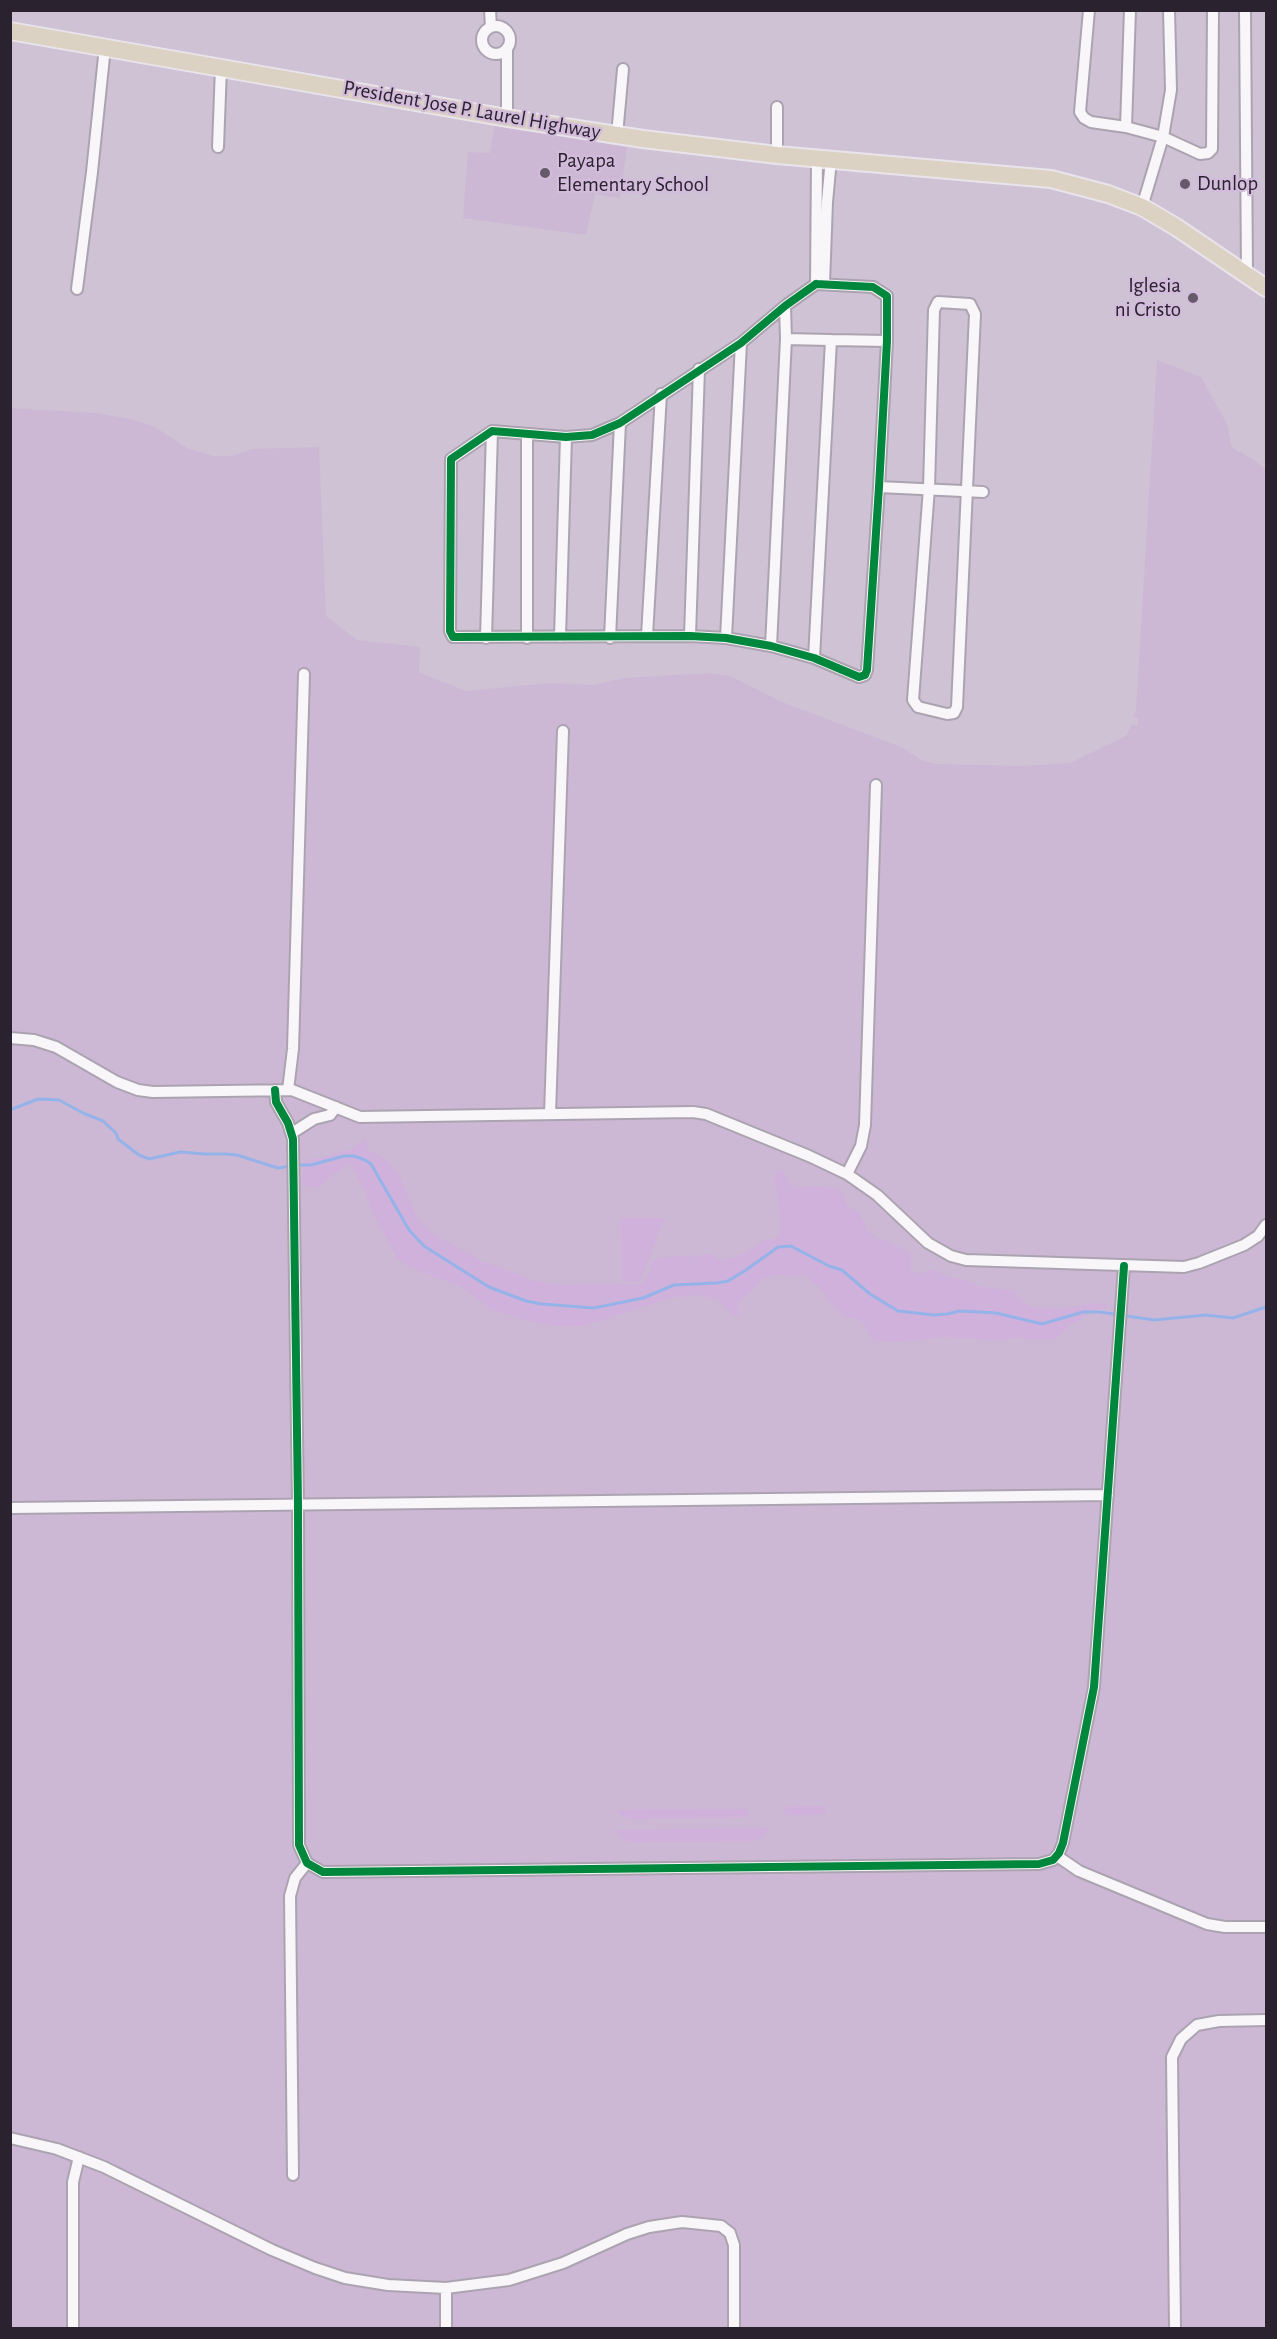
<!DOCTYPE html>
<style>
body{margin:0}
#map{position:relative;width:1277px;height:2339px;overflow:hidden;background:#cec2d4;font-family:"Alegreya Sans",sans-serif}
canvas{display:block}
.frame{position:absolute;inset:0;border:12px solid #2b222f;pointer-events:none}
</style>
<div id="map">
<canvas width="1277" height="2339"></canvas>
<div class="frame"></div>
</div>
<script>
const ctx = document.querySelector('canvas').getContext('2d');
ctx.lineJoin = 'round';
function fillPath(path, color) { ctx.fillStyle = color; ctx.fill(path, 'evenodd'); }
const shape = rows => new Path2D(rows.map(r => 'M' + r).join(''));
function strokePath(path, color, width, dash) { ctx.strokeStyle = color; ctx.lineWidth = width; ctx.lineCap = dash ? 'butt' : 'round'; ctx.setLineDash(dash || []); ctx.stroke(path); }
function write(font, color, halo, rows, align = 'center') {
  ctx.font = font + ' "Alegreya Sans",sans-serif'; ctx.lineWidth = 4.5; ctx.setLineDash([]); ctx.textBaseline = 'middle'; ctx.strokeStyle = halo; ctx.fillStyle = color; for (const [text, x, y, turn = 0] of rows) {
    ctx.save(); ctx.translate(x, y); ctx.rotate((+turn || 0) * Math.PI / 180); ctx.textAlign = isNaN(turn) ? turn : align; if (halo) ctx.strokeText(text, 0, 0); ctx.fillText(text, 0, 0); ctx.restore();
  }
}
fillPath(shape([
 [495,124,627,147,620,198,595,194,586,235,463,218,468,152,490,153],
 [1157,360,1201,377,1227,424,1232,448,1255,460,1266,470,1266,2328,11,2328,10,408,96,413,131,419,155,427,187,448,213,456,232,456,252,449,319,447,326,616,357,640,420,647,419,672,465,691,551,683,594,685,624,678,709,673,730,676,782,702,901,747,923,761,937,764,1021,766,1070,763,1126,736,1132,725,1138,725,1138,718,1133,717,1136,710]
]), '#ccb8d5');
fillPath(shape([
 [365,1139,368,1150,384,1158,398,1173,418,1220,433,1234,480,1260,532,1280,558,1285,642,1284,648,1276,653,1261,662,1258,679,1255,696,1257,704,1254,713,1255,721,1261,743,1254,763,1241,776,1238,780,1233,781,1220,774,1177,776,1172,782,1169,788,1183,794,1188,811,1186,839,1188,848,1206,859,1212,868,1231,876,1238,890,1242,911,1254,910,1270,918,1274,933,1270,939,1271,947,1277,965,1280,982,1287,1013,1290,1020,1300,1029,1307,1056,1309,1100,1303,1107,1305,1107,1308,1093,1310,1088,1315,1070,1325,1056,1339,1027,1339,1021,1337,998,1340,950,1337,890,1342,872,1340,862,1321,843,1315,830,1302,825,1293,807,1276,778,1275,763,1278,751,1292,739,1300,738,1316,733,1316,718,1300,702,1295,674,1297,583,1326,558,1326,529,1321,492,1310,461,1286,434,1277,405,1265,398,1259,372,1211,366,1193,351,1164,347,1164,329,1178,319,1187,306,1187,303,1183,303,1162,349,1150],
 [621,1218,664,1218,640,1282,622,1281],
 [826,1806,826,1812,821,1815,789,1815,783,1811,782,1807],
 [749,1809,748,1815,744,1817,628,1819,620,1815,618,1810],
 [769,1828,760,1839,754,1841,630,1842,624,1840,616,1830]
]), '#cfb1db');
strokePath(shape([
 [10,1110,38,1099,59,1100,83,1113,103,1121,116,1133,118,1139,139,1155,149,1159,180,1152,205,1154,225,1154,237,1155,278,1168,291,1166],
 [297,1165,311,1165,344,1156,354,1156,365,1160,371,1164,409,1230,424,1246,489,1287,526,1301,541,1304,594,1308,643,1298,674,1285,717,1283,728,1281,746,1270,778,1247,791,1246,829,1266,842,1270,870,1294,898,1311,934,1315,947,1314,960,1311,996,1313,1042,1324,1083,1312,1100,1312,1154,1320,1206,1315,1233,1318,1266,1307]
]), '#95b3e9', 3);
const minor = shape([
 [490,10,491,27],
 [1089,10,1080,112,1084,118,1091,122,1126,127,1163,137,1200,154,1208,153,1212,149,1213,10],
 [1245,10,1247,274],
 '482 40a14 14 0 1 1 28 0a14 14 0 1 1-28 0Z',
 [777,107,777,155],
 [507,118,507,48],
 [1126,127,1130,10],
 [617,135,623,69],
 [218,147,221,67],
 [1142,207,1163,137,1171,90,1169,10],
 [816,284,873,287,887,296,887,341,879,487,867,670,865,675,859,677,814,658,771,646,726,638,690,636,453,637,450,631,451,459,492,431,566,437,592,435,620,423,741,343,785,306,816,284],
 [816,284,817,158],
 [824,284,827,202,831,159],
 [77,289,92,172,105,47],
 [938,302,970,304,975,314,957,707,954,713,947,714,918,707,913,700,929,488,934,310,938,302],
 [786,339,831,340,814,658],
 [831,340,887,341],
 [527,434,527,638],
 [879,487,983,492],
 [647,636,661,394],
 [690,636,699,369],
 [560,637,566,437],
 [486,638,492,431],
 [610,638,620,423],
 [726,638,741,343],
 [771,646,786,339,785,306],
 [10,1038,34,1040,56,1047,117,1082,138,1090,153,1092,292,1090,360,1117,693,1112,706,1114,809,1156,847,1174,877,1195,928,1243,951,1256,966,1260,1184,1267,1199,1263,1244,1245,1258,1236,1266,1225],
 [275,1090,276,1102,288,1123,293,1139,298,1505,299,1845,307,1863,323,1872,1039,1864,1053,1860,1059,1853,1063,1843,1094,1687,1124,1266],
 [288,1090,293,1049,304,674],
 [550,1114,563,731],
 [292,1133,314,1119,330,1115,336,1107],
 [847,1174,861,1146,865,1125,876,785],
 [10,1508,1108,1495],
 [1057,1856,1079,1871,1207,1924,1225,1927,1266,1927],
 [10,2138,57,2149,104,2167,272,2250,315,2268,345,2278,388,2285,446,2288,509,2280,563,2263,627,2234,649,2227,682,2222,721,2226,730,2233,734,2245,734,2328],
 [293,2175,290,1896,295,1878,307,1863],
 [446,2288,446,2328],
 [73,2328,73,2182,79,2157],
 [1175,2328,1172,2057,1181,2039,1197,2025,1219,2021,1266,2020]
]);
const highway = shape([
 [10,31,507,118,643,139,777,155,1051,179,1108,194,1142,207,1176,227,1266,288]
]);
strokePath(minor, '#aca3b0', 14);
strokePath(highway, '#e9e4ec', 20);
strokePath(minor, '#f8f6f9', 10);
strokePath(highway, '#dcd2c4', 16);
strokePath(shape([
 [816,284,873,287,887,296,887,341,879,487,867,670,865,675,859,677,814,658,771,646,726,638,690,636,453,637,450,631,451,459,492,431,566,437,592,435,620,423,741,343,785,306,816,284],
 [275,1090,276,1102,288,1123,293,1139,298,1505,299,1845,307,1863,323,1872,1039,1864,1053,1860,1059,1853,1063,1843,1094,1687,1124,1266]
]), '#00873e', 8);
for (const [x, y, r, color] of [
 [545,173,6,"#645a69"],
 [1185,184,6,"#645a69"],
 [1193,298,6,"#645a69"]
]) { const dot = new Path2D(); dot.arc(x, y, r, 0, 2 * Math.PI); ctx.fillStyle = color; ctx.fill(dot); strokePath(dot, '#d2bbdb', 2); }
write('21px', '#2b222f', '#d2bbdb', [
 ["President Jose P. Laurel Highway",472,110,10]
]);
write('21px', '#2b222f', '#d2bbdb', [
 ["Payapa",557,161],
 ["Elementary School",557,185],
 ["Dunlop",1197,184],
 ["Iglesia",1181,286,"right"],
 ["ni Cristo",1181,310,"right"]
], 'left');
</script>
